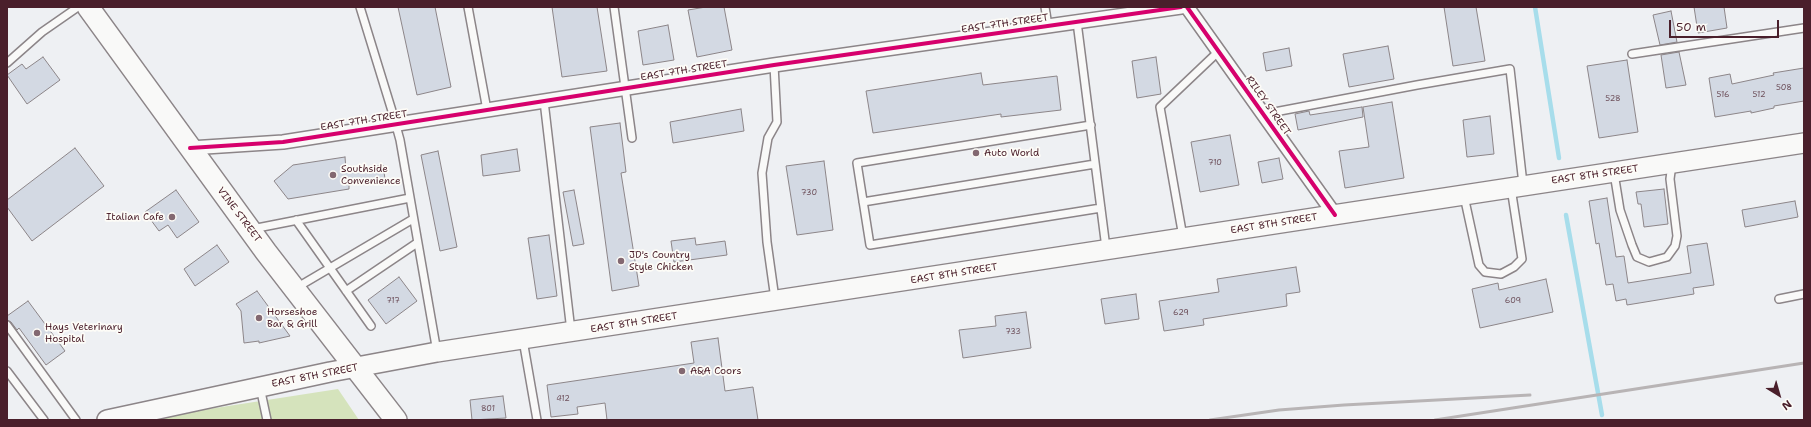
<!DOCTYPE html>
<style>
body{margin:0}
#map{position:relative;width:1811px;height:427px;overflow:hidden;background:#eef0f3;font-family:"Shantell Sans",sans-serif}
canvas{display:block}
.frame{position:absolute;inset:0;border:8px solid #4a1f2b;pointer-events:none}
.north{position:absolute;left:1759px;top:375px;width:40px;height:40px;-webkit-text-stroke:3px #fdfcf7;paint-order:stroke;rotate:143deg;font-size:11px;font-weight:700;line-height:16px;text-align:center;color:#4a1f2b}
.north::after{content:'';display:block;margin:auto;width:14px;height:18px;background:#4a1f2b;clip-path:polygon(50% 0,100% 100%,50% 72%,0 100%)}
.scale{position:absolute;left:1669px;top:20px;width:110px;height:18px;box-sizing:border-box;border:2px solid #4a1f2b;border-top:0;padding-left:5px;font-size:12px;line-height:14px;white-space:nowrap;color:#4a1f2b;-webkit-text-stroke:3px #fdfcf7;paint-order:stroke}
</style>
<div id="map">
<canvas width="1811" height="427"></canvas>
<div class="frame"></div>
<div class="north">N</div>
<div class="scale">50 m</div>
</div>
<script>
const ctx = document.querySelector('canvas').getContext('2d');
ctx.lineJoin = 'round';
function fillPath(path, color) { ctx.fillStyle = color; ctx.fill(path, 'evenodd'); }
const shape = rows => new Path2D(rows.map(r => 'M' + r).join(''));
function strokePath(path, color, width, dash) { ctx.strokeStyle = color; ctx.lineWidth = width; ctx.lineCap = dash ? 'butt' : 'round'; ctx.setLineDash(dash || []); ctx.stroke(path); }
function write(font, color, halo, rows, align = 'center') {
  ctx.font = font + ' "Shantell Sans",sans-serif'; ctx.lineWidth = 3.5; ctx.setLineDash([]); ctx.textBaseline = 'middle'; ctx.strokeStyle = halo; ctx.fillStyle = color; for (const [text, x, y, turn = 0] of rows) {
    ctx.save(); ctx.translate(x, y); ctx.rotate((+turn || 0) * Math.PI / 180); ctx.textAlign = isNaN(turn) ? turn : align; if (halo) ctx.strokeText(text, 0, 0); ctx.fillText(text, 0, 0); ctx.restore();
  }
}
fillPath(shape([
 [338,389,359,420,138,420]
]), '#d5e3bc');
strokePath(shape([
 [1535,7,1559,158],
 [1566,215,1602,415]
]), '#a7ddeb', 4.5);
const building = shape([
 [398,7,435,7,451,87,417,95,398,7],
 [552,7,597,7,607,71,562,77,552,7],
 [706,7,724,7,732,50,697,57,688,10,706,7],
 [1444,7,1476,7,1485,61,1453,66,1444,7],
 [1694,7,1724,7,1727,28,1698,33,1694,7],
 [1671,11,1677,42,1660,45,1653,15,1671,11],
 [668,25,674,60,643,65,638,31,668,25],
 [1388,46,1394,79,1349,87,1343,54,1388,46],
 [1289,48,1292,66,1266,71,1263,53,1289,48],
 [1679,52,1686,85,1666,88,1661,55,1679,52],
 [43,57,60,80,27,104,7,75,22,64,26,69,43,57],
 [1156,57,1161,94,1137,98,1132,61,1156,57],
 [1627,60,1638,132,1599,138,1587,66,1627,60],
 [1804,68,1804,101,1774,106,1774,108,1751,113,1751,111,1715,117,1709,78,1730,74,1732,84,1774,75,1773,73,1804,68],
 [981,73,983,85,1057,76,1061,110,1001,117,1001,114,873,133,866,91,981,73],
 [1392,102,1404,178,1345,188,1339,151,1369,147,1363,107,1392,102],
 [1362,107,1363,117,1298,130,1295,114,1309,111,1310,115,1362,107],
 [741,109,744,131,673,143,670,122,741,109],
 [1490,116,1494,154,1467,157,1463,120,1490,116],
 [620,123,626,172,621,173,639,286,612,291,590,127,620,123],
 [1230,135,1239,185,1200,192,1191,142,1230,135],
 [75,148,104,186,32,241,7,207,7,200,75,148],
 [517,149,520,171,483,176,481,155,517,149],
 [438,151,457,247,440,251,421,155,438,151],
 [345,157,346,170,383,165,385,179,349,185,349,189,288,199,274,181,293,165,345,157],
 [1279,158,1283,179,1262,183,1258,162,1279,158],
 [824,161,833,230,797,235,786,166,824,161],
 [1664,189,1668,224,1644,227,1641,204,1638,204,1636,192,1664,189],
 [176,190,199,222,177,238,168,225,159,231,145,212,176,190],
 [574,190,584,244,573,246,563,192,574,190],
 [1607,198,1616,257,1624,256,1628,283,1691,273,1687,246,1707,243,1714,285,1693,288,1694,294,1627,305,1626,299,1616,301,1613,284,1606,285,1599,243,1596,244,1589,201,1607,198],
 [1795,201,1798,217,1745,227,1742,210,1795,201],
 [549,235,557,296,537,299,528,238,549,235],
 [695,238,696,245,725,241,727,255,674,262,671,241,695,238],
 [217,245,229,262,195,286,184,269,217,245],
 [1296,267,1300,292,1286,294,1287,306,1203,319,1204,325,1164,331,1159,301,1219,292,1217,279,1296,267],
 [399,277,417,301,386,324,368,300,399,277],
 [1546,279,1553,312,1480,328,1472,289,1498,283,1499,290,1546,279],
 [257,291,290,336,259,343,259,341,244,343,241,311,236,304,257,291],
 [1136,294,1139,319,1105,324,1101,299,1136,294],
 [28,301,65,351,46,365,19,328,17,330,11,322,7,320,7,316,28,301],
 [1026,312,1031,348,963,358,959,330,996,326,995,316,1026,312],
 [718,338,725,391,753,387,758,420,607,420,605,403,577,407,578,414,551,417,547,385,694,363,691,342,718,338],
 [503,396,506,418,472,420,470,400,503,396]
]);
fillPath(building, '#d3d9e3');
strokePath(building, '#8c8588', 1);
const service = shape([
 [360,7,392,111,400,140,437,352],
 [468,7,487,110],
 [614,7,632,138],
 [1045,7,1048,26],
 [1077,22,1106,248],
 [1632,54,1804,28],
 [7,63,42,32,78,7],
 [774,65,777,122,768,138,762,173,767,242,775,299],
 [544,101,571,331],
 [1264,114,1417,85,1510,69,1523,184],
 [1091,125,857,163,870,245,1101,208],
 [1614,173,1620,210,1632,245,1637,257,1649,262,1667,257,1675,246,1677,236,1670,179,1672,164],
 [1464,196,1479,265,1485,272,1501,274,1514,267,1522,259,1511,188],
 [863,202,1095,164],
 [296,220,371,326],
 [252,229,410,198],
 [1183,237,1160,107,1219,51],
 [296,288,413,219],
 [346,291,417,243],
 [1779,299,1804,294],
 [7,325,76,420],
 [523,340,537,420],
 [7,371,44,420],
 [260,387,267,420]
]);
const minor = shape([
 [1187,7,1335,215],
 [190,148,283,142,774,65,1181,7]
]);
const secondary = shape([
 [107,420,330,372,437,352,1804,143]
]);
const primary = shape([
 [88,7,266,252,396,420]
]);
strokePath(service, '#8c8588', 10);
strokePath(minor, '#8c8588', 16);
strokePath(secondary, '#8c8588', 22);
strokePath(primary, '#8c8588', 24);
strokePath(service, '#f9f9f8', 7);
strokePath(minor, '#f9f9f8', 13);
strokePath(secondary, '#f9f9f8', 19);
strokePath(primary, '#f9f9f8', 21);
strokePath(shape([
 [1210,420,1279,410,1344,405,1530,395],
 [1435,420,1804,363]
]), '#b8b4b5', 3);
strokePath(shape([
 [1187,7,1335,215],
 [190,148,283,142,774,65,1181,7]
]), '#d6006c', 4);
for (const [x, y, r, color] of [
 [976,153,4,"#836871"],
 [333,175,4,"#836871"],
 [172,217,4,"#836871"],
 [621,261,4,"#836871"],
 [259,318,4,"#836871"],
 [37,333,4,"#836871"],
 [682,371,4,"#836871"]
]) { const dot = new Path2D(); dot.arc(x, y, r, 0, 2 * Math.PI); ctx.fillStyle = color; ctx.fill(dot); strokePath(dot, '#fdfcf7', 1.5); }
write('8px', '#6c4e59', null, [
 ["508",1784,88],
 ["516",1723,95],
 ["512",1759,95],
 ["528",1613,99],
 ["710",1215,163],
 ["730",809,193],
 ["717",393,301],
 ["609",1513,301],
 ["629",1181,313],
 ["733",1013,332],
 ["412",563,399],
 ["801",488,409]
]);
write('10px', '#4a1f2b', '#fdfcf7', [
 ["EAST 7TH STREET",1005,24,-8],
 ["EAST 7TH STREET",684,71,-9],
 ["RILEY STREET",1268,106,55],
 ["EAST 7TH STREET",364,121,-9],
 ["EAST 8TH STREET",1595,175,-8],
 ["VINE STREET",239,215,53],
 ["EAST 8TH STREET",1274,224,-9],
 ["EAST 8TH STREET",954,274,-9],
 ["EAST 8TH STREET",634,323,-9],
 ["EAST 8TH STREET",315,376,-11]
]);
write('10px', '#4a1f2b', '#fdfcf7', [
 ["Auto World",984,153],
 ["Southside",341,169],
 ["Convenience",341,181],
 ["Italian Cafe",164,217,"right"],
 ["JD's Country",629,255],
 ["Style Chicken",629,267],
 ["Horseshoe",267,312],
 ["Bar & Grill",267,324],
 ["Hays Veterinary",45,327],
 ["Hospital",45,339],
 ["A&A Coors",690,371]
], 'left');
</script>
